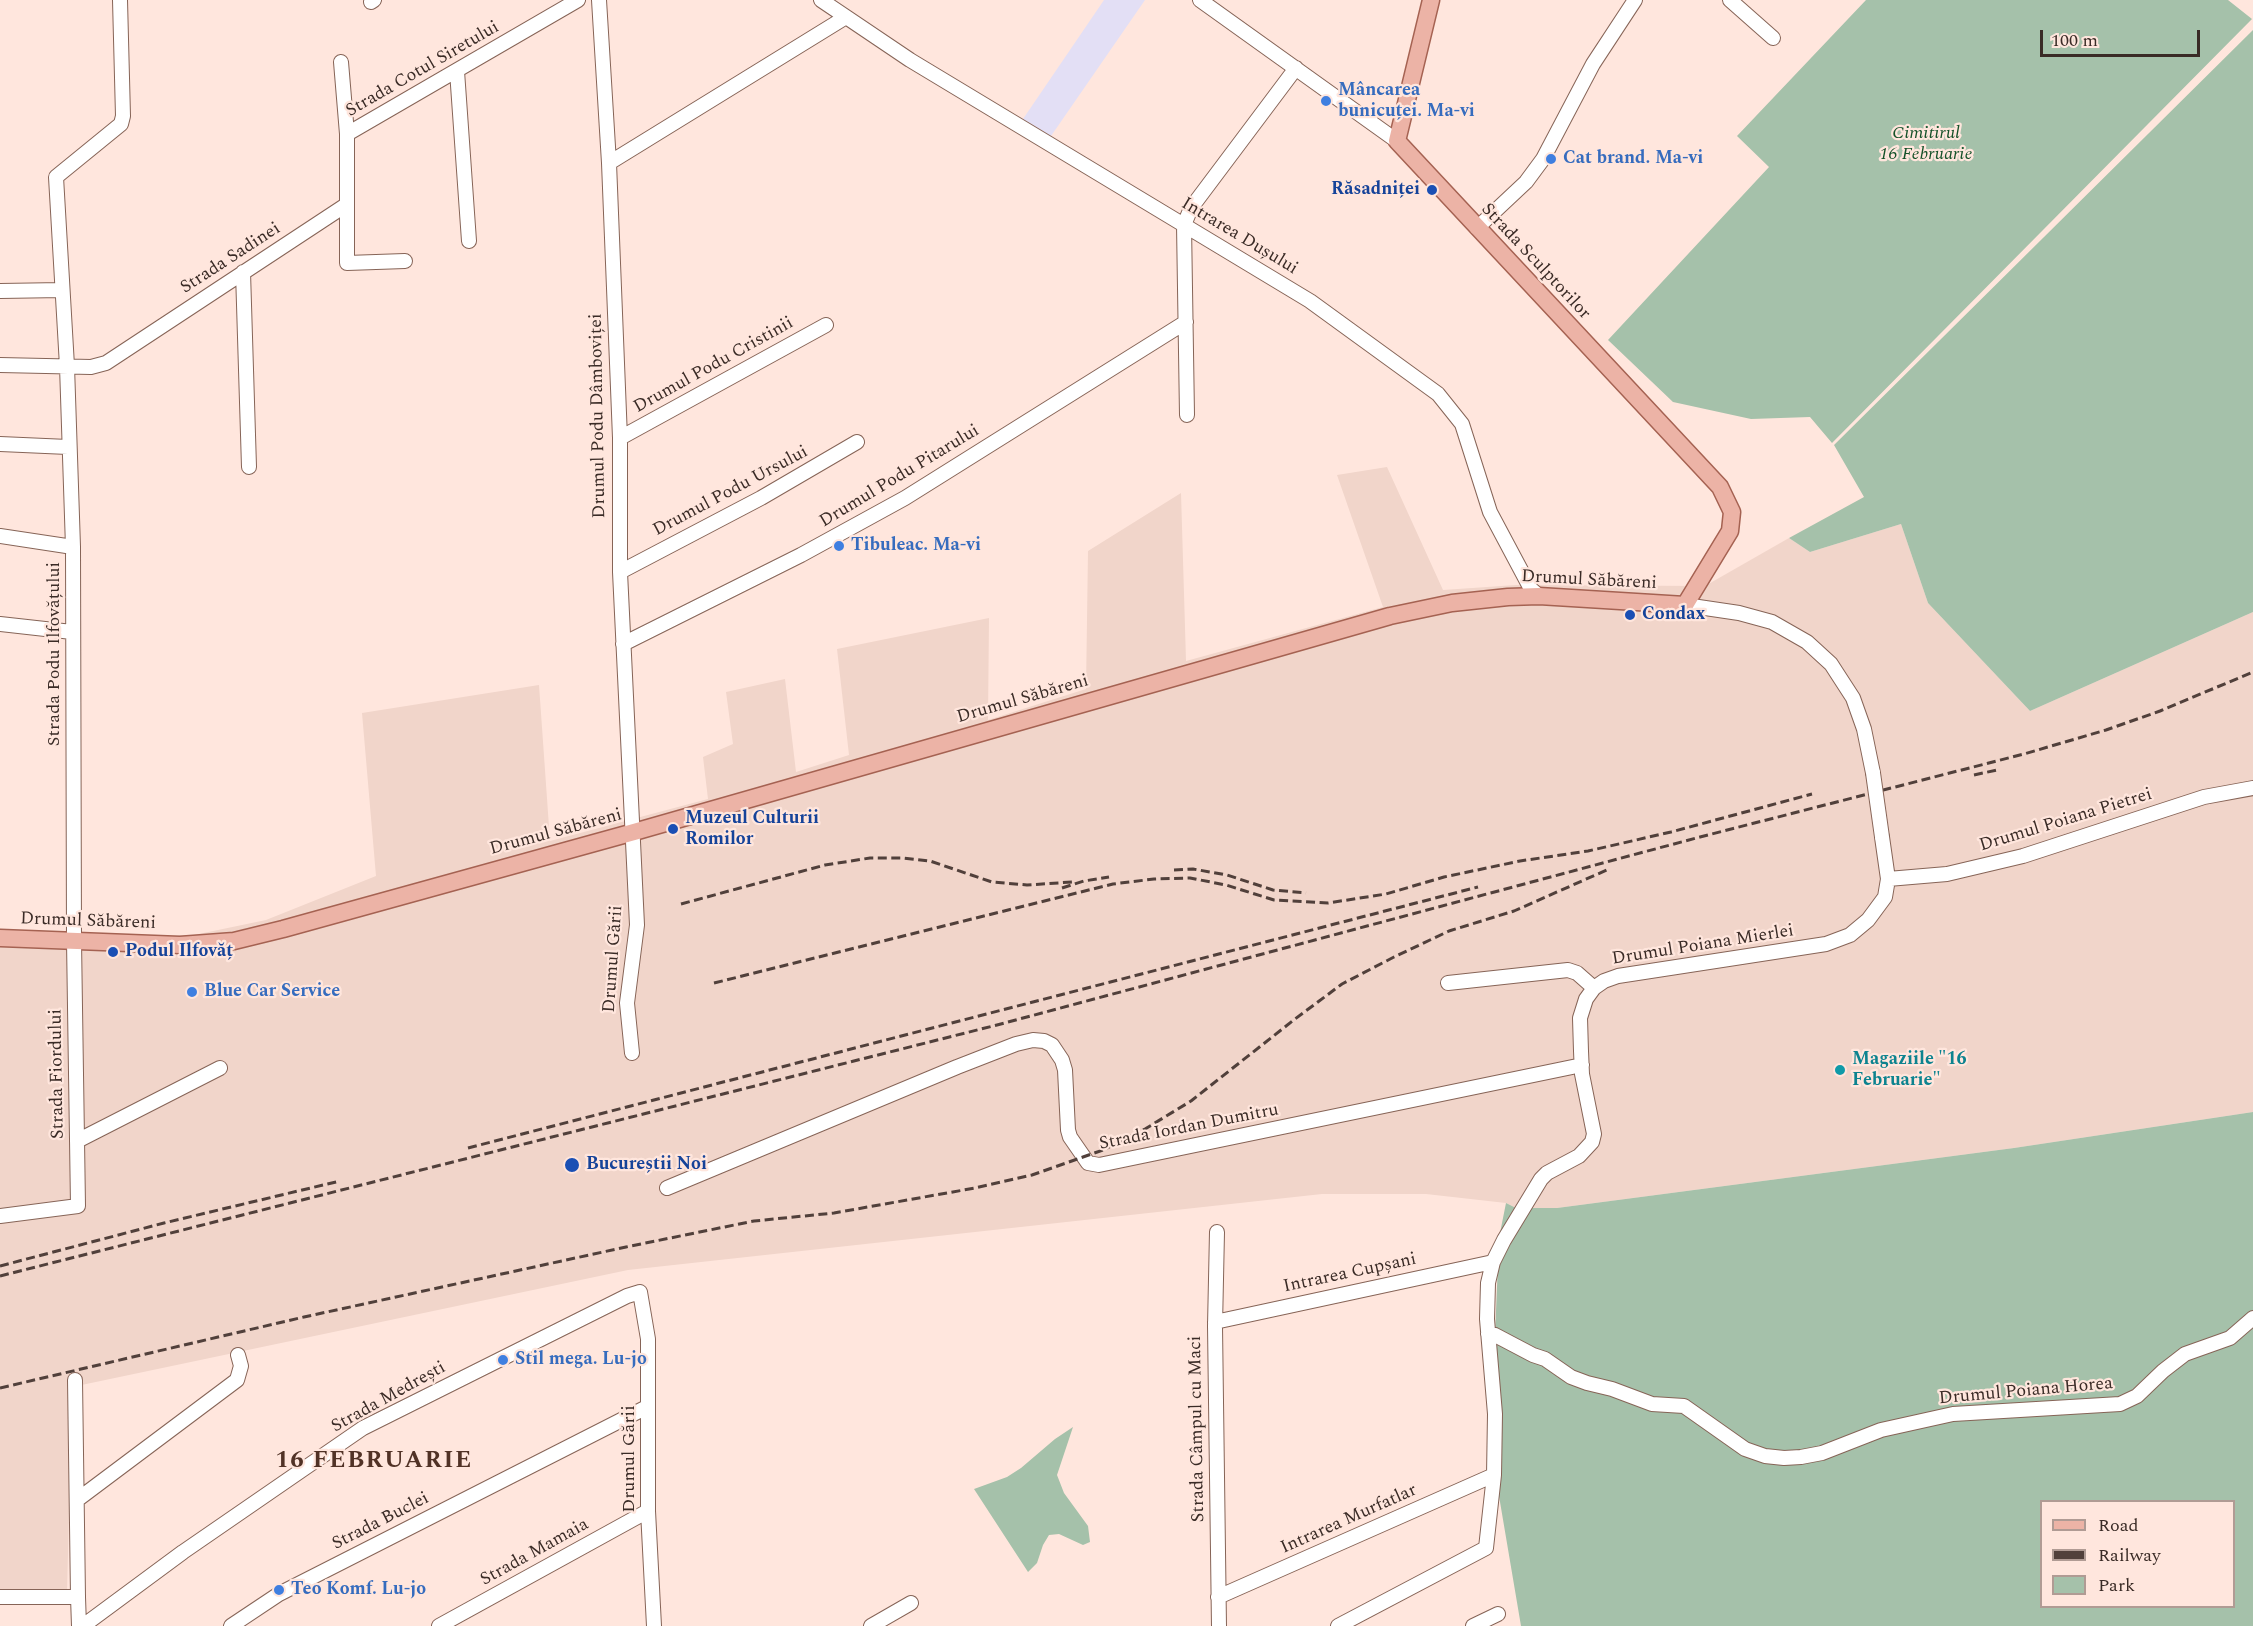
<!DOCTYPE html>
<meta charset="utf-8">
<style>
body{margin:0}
#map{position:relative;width:2253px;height:1626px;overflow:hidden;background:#ffe6dd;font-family:Spectral,serif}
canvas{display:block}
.legend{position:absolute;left:2040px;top:1500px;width:195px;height:108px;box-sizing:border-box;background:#ffe6dd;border:2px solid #b09b94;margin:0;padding:8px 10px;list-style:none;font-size:18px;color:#3a2b26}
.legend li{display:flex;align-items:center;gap:12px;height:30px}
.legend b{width:30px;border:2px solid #b09b94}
.scale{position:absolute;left:2040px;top:30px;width:160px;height:27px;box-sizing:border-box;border:3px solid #3a2b26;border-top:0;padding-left:8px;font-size:18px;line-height:21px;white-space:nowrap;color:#3a2b26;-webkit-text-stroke:4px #ffe6dd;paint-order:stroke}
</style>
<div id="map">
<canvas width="2253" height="1626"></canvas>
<ul class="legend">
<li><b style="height:8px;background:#ecb3a6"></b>Road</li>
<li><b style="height:8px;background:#51403b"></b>Railway</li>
<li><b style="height:16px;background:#a5c1aa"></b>Park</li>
</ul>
<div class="scale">100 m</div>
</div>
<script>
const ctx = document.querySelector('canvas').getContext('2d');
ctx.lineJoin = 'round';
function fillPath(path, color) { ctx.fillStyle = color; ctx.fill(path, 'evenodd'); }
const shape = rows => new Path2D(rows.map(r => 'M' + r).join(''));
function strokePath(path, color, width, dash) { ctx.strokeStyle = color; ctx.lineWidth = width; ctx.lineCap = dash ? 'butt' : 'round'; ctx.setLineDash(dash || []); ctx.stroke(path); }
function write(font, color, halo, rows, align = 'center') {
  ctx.font = font + ' Spectral,serif'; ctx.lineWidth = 4.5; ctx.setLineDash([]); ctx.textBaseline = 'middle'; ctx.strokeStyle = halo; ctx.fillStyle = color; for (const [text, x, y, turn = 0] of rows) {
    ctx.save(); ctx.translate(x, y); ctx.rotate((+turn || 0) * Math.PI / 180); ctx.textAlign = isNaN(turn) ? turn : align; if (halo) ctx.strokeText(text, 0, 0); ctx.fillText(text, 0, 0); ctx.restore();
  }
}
fillPath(shape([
 [1104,0,1145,0,1051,136,1023,119]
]), '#e3dff5');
fillPath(shape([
 [1387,467,1443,590,1516,585,1705,586,1789,538,1810,552,1901,524,1928,603,2030,711,2253,612,2253,1112,2014,1148,1557,1208,1516,1208,1506,1203,1426,1194,1322,1194,628,1270,72,1387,67,1594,0,1593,0,933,78,937,194,935,266,920,376,876,362,713,539,685,550,841,708,799,703,757,733,744,726,692,785,679,796,772,849,755,837,649,989,618,988,720,1086,689,1088,551,1181,493,1186,661,1383,607,1337,475]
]), '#f1d5ca');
fillPath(shape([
 [1866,0,2228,0,2252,19,1832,443,1810,417,1751,419,1673,402,1608,340,1769,167,1737,136],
 [2253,30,2253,612,2030,711,1928,603,1901,524,1810,552,1789,538,1864,497,1834,445],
 [2253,1112,2253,1626,1521,1626,1499,1496,1495,1335,1499,1238,1506,1203,1516,1208,1557,1208,2014,1148],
 [2042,1502,2234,1502,2234,1606,2042,1606],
 [1073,1427,1057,1475,1064,1493,1088,1526,1090,1542,1083,1545,1059,1534,1049,1535,1043,1545,1037,1563,1028,1572,974,1489,1007,1477,1021,1468,1055,1439]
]), '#a5c1aa');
const minor = shape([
 [599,0,609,163,620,438,620,572,637,925,627,1003,632,1053],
 [821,0,910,60,1310,301,1438,394,1462,424,1490,512,1531,589,1539,596],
 [1200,0,1397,141],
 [1730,0,1773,38],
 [371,2,374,0],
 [341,62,347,134,347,263,405,261],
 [457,71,469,241],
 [347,134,578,0],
 [609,163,846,17],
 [1477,228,1526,182,1543,159,1593,64,1635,0],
 [243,272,249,467],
 [0,291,62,290],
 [0,365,91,367,106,363,346,205],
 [1187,415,1184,225,1191,208,1296,68],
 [620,438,826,325],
 [0,444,68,447],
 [0,536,73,547],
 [620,572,761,498,857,442],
 [1685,605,1739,613,1772,622,1807,642,1831,664,1853,698,1864,729,1873,773],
 [0,624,72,632],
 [623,644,801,555,905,498,1186,322],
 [1888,879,1947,874,2023,856,2204,797,2253,788],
 [1448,983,1568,970,1577,973,1594,988],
 [77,1141,220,1068],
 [667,1188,957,1067,1016,1044,1033,1040,1044,1041,1052,1045,1062,1060,1065,1070,1068,1130,1070,1137,1088,1163,1099,1165,1582,1065],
 [0,1216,78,1206,74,941,73,547,67,366,56,177,121,124,123,116,120,0],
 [1217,1232,1215,1326,1219,1626],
 [1215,1322,1493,1262],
 [1488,1334,1495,1335,1533,1355,1545,1359,1571,1377,1587,1383,1612,1389,1652,1404,1684,1406,1745,1449,1765,1456,1784,1458,1801,1457,1822,1453,1881,1430,1953,1414,2120,1404,2137,1396,2163,1371,2185,1354,2230,1338,2253,1318],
 [75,1380,78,1597],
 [77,1500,237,1380,241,1366,238,1355],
 [0,1597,78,1597,79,1626],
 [1218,1597,1494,1475],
 [83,1626,183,1552,363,1428,627,1296,640,1292,648,1339,648,1511,654,1626],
 [231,1626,279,1594,647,1407],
 [439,1626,648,1511],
 [871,1626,911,1603],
 [1338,1626,1486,1548,1494,1475,1495,1414,1487,1319,1488,1283,1493,1262,1504,1240,1541,1179,1547,1173,1579,1156,1592,1142,1594,1134,1582,1074,1581,1051,1580,1018,1586,999,1594,988,1604,981,1618,976,1826,944,1850,935,1868,920,1885,897,1888,879,1882,837],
 [1473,1626,1498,1614]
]);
const major = shape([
 [0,938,180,945,234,941,283,929,634,832,1390,616,1452,603,1508,597,1539,596,1685,605,1730,531,1732,512,1720,487,1397,141,1431,0]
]);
strokePath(minor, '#866457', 16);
strokePath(major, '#a56252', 19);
strokePath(minor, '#fff', 14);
strokePath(major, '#ecb3a6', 16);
strokePath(shape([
 [1974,775,1997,770],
 [1174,870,1193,869,1227,875,1273,890,1306,893],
 [1062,888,1084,881,1109,877],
 [681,904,825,865,870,858,903,858,930,861,992,882,1027,885,1072,882],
 [714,983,1113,884,1154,879,1190,878,1226,885,1274,900,1328,903,1386,894,1444,877,1520,861,1588,851,1671,832,1812,794],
 [468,1148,1478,887],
 [0,1266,164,1223,340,1181],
 [0,1276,997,1025,1700,837,2024,754,2106,730,2160,711,2253,672],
 [0,1388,304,1317,626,1247,754,1221,834,1213,975,1188,1032,1175,1103,1150,1145,1129,1191,1101,1295,1019,1342,984,1394,957,1449,931,1514,911,1609,869]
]), '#51403b', 3, [9, 4.5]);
const minorBridge = shape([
 [1873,773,1882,837]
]);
strokePath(minorBridge, '#866457', 16, []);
strokePath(minorBridge, '#fff', 14);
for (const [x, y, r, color] of [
 [1326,101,6,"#3f7fe0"],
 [1551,159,6,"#3f7fe0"],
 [1432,190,6,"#1a4fb4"],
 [839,546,6,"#3f7fe0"],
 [1630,615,6,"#1a4fb4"],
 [673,829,6,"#1a4fb4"],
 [113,952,6,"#1a4fb4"],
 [192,992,6,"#3f7fe0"],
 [1840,1070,6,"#0f9aa8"],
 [572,1165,8,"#1a4fb4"],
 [503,1360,6,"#3f7fe0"],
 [279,1590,6,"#3f7fe0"]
]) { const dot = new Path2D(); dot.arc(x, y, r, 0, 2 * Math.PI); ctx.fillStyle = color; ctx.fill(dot); strokePath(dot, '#ffe6dd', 2); }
write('18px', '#3a2b26', '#ffe6dd', [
 ["Strada Cotul Siretului",423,70,-30],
 ["Intrarea Dușului",1239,237,31],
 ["Strada Sadinei",231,259,-33],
 ["Strada Sculptorilor",1535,262,47],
 ["Drumul Podu Cristinii",714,366,-29],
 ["Drumul Podu Dâmboviței",599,416,-91],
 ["Drumul Podu Pitarului",900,477,-31],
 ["Drumul Podu Ursului",731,492,-28],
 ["Drumul Săbăreni",1589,581,3],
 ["Strada Podu Ilfovățului",55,654,-90],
 ["Drumul Săbăreni",1023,700,-16],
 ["Drumul Poiana Pietrei",2066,821,-17],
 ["Drumul Săbăreni",556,833,-15],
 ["Drumul Săbăreni",88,922,2],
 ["Drumul Poiana Mierlei",1703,946,-9],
 ["Drumul Gării",614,959,-86],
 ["Strada Fiordului",58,1074,-91],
 ["Strada Iordan Dumitru",1189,1128,-11],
 ["Intrarea Cupșani",1350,1274,-12],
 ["Drumul Poiana Horea",2026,1392,-5],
 ["Strada Medrești",389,1398,-29],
 ["Strada Câmpul cu Maci",1198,1429,-91],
 ["Drumul Gării",630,1459,-90],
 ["Intrarea Murfatlar",1349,1520,-24],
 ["Strada Buclei",381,1522,-27],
 ["Strada Mamaia",535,1553,-29]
]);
write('bold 18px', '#366cbe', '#ffe6dd', [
 ["Mâncarea",1338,91],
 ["bunicuței. Ma-vi",1338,112],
 ["Cat brand. Ma-vi",1563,159],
 ["Tibuleac. Ma-vi",851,546],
 ["Blue Car Service",204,992],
 ["Stil mega. Lu-jo",515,1360],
 ["Teo Komf. Lu-jo",291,1590]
], 'left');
write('italic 18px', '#145128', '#ffe6dd', [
 ["Cimitirul",1926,134],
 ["16 Februarie",1926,155]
]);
write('bold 18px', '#164399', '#ffe6dd', [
 ["Răsadniței",1420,190,"right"],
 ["Condax",1642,615],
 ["Muzeul Culturii",685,819],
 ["Romilor",685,840],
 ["Podul Ilfovăț",125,952],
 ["Bucureștii Noi",586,1165]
], 'left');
write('bold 18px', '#0d838f', '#ffe6dd', [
 ["Magaziile \"16",1852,1060],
 ["Februarie\"",1852,1081]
], 'left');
ctx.letterSpacing = '1.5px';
write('bold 24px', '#513226', '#ffe6dd', [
 ["16 FEBRUARIE",374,1462]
]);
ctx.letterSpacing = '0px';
</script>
